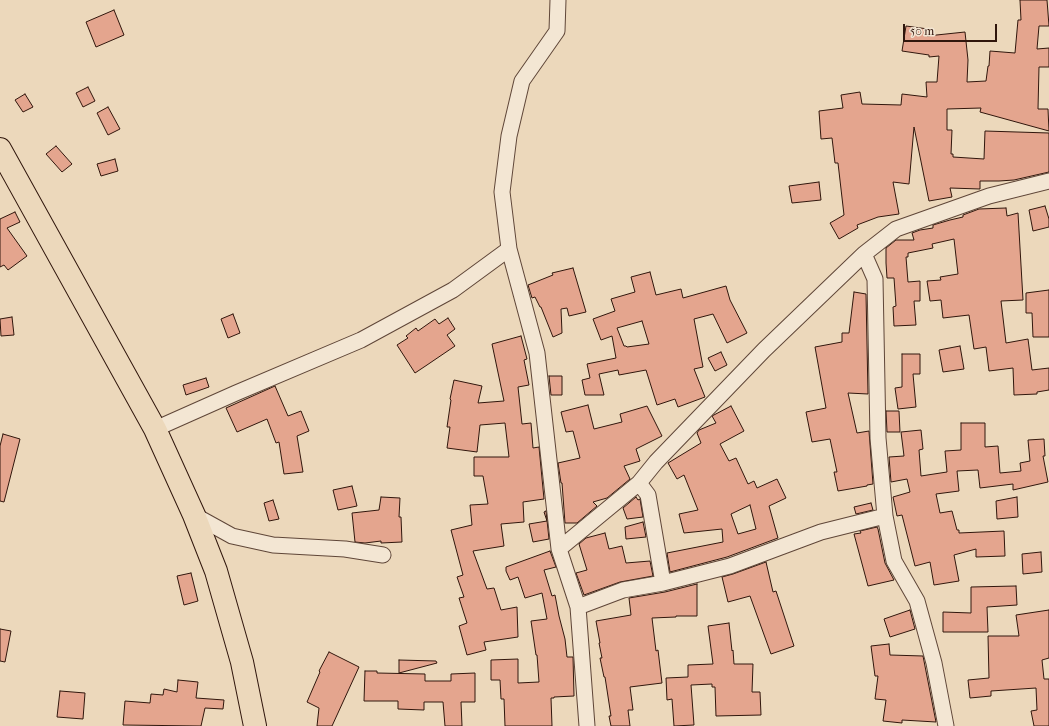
<!DOCTYPE html>
<style>
body{margin:0}
#map{position:relative;width:1049px;height:726px;overflow:hidden;background:#ecd8bb;font-family:"IM FELL French Canon",serif}
canvas{display:block}
.scale{position:absolute;left:903px;top:24px;width:94px;height:18px;box-sizing:border-box;border:2px solid #30160c;border-top:0;padding-left:5px;font-size:12px;line-height:14px;white-space:nowrap;color:#30160c;-webkit-text-stroke:3px #f3e6d3;paint-order:stroke}
</style>
<div id="map">
<canvas width="1049" height="726"></canvas>
<div class="scale">50 m</div>
</div>
<script>
const ctx = document.querySelector('canvas').getContext('2d');
ctx.lineJoin = 'round';
function fillPath(path, color) { ctx.fillStyle = color; ctx.fill(path, 'evenodd'); }
const shape = rows => new Path2D(rows.map(r => 'M' + r).join(''));
function strokePath(path, color, width, dash) { ctx.strokeStyle = color; ctx.lineWidth = width; ctx.lineCap = dash ? 'butt' : 'round'; ctx.setLineDash(dash || []); ctx.stroke(path); }
const building = shape([
 [1020,0,1047,0,1049,26,1039,26,1037,49,1049,48,1049,67,1039,67,1038,109,1048,109,1049,131,980,112,981,108,947,109,947,130,952,130,951,154,953,154,953,157,984,159,985,131,1049,133,1049,172,1014,180,999,181,980,181,980,189,950,188,952,197,929,201,914,127,909,184,893,182,899,214,878,217,857,225,858,228,839,239,830,223,844,215,838,163,835,163,832,138,821,139,819,111,843,108,841,95,860,92,862,104,901,105,902,94,927,97,926,82,937,82,939,56,929,57,929,55,902,51,906,26,928,29,927,36,965,32,968,60,967,82,986,81,988,66,989,66,990,51,1015,53,1018,20,1021,20,1020,0],
 [114,10,124,35,96,47,86,22,114,10],
 [88,87,95,101,83,107,76,93,88,87],
 [25,94,33,107,23,112,15,100,25,94],
 [108,107,120,129,108,135,97,113,108,107],
 [56,146,72,164,62,172,46,154,56,146],
 [115,159,118,171,101,176,97,164,115,159],
 [819,182,821,200,792,203,789,186,819,182],
 [1045,206,1049,219,1049,227,1033,231,1029,210,1045,206],
 [1006,208,1007,216,1018,213,1023,300,1001,301,1006,343,1028,339,1032,370,1049,368,1049,390,1037,392,1037,394,1014,395,1013,368,989,371,986,347,974,349,969,315,943,318,941,300,930,301,927,281,941,280,940,277,958,274,954,239,932,244,933,248,908,253,908,257,906,257,908,282,920,281,920,301,914,301,916,325,894,326,893,307,896,306,894,278,887,278,886,263,886,248,896,240,914,240,912,233,920,230,933,228,933,225,950,220,963,217,963,215,979,209,1006,208],
 [15,212,20,222,7,228,27,256,8,270,4,265,0,267,0,219,15,212],
 [573,268,586,312,569,316,567,308,561,309,562,333,553,337,541,307,540,307,535,297,532,298,528,285,553,275,552,273,573,268],
 [650,272,656,295,681,289,683,298,726,286,730,300,747,333,727,343,713,314,694,319,703,367,694,369,705,397,678,407,675,399,657,405,646,370,619,375,618,370,599,374,604,395,585,395,582,380,590,378,587,364,616,358,612,336,601,340,593,319,615,311,611,299,635,292,631,277,650,272],
 [642,321,649,344,627,347,626,346,624,346,617,328,642,321],
 [1049,290,1049,337,1033,337,1032,313,1026,313,1026,293,1049,290],
 [854,292,866,294,868,394,848,393,857,433,869,431,873,484,867,485,867,486,838,491,834,472,837,472,830,439,812,442,806,412,826,408,815,347,842,342,842,333,849,333,854,292],
 [233,314,240,333,228,338,221,319,233,314],
 [12,317,14,335,1,336,0,319,12,317],
 [448,318,455,329,447,335,455,346,427,365,415,373,397,345,408,338,406,336,416,328,418,331,435,319,439,324,448,318],
 [521,336,527,359,524,360,529,385,518,387,522,424,531,423,533,448,539,447,544,499,523,502,524,522,501,524,504,546,473,551,487,589,494,588,501,610,517,607,518,637,484,642,486,650,467,655,459,626,467,623,459,598,464,597,457,577,463,575,451,530,472,525,470,505,488,504,483,476,474,476,474,457,509,457,505,423,480,425,477,452,447,448,450,427,447,427,451,400,450,399,454,380,482,386,478,403,504,401,492,344,521,336],
 [960,346,964,369,943,372,939,350,960,346],
 [721,352,727,365,715,371,708,358,721,352],
 [902,354,920,354,920,374,913,374,916,407,898,409,895,388,902,387,902,354],
 [549,376,562,376,562,395,551,395,549,376],
 [206,378,209,387,186,395,183,385,206,378],
 [275,386,288,416,301,411,309,431,297,436,303,472,284,474,279,442,276,443,267,419,237,432,226,408,275,386],
 [588,405,594,429,622,422,620,414,647,406,662,436,636,449,640,461,624,466,630,479,607,498,593,502,597,506,577,523,565,523,562,483,561,483,558,463,580,458,573,431,566,432,561,412,588,405],
 [731,406,744,431,720,444,729,461,736,458,748,484,754,481,757,488,777,479,786,498,769,506,778,538,727,557,670,572,667,553,723,542,722,529,684,533,679,514,698,510,684,475,677,479,668,463,701,443,697,433,699,430,716,423,712,416,731,406],
 [750,505,756,529,738,534,731,514,750,505],
 [886,411,899,411,900,432,887,432,886,411],
 [961,423,985,423,985,447,998,446,1000,473,1021,471,1020,463,1030,461,1028,440,1044,439,1045,456,1043,456,1048,482,1013,490,1013,484,980,488,978,470,957,471,959,491,936,494,940,513,952,511,957,530,959,530,959,533,1004,531,1005,556,976,557,976,549,954,555,959,581,934,585,930,562,915,566,902,515,897,516,893,497,910,492,907,479,891,482,889,457,904,456,901,432,921,430,923,449,919,450,921,476,947,472,945,451,961,450,961,423],
 [3,434,20,439,4,502,0,501,0,446,3,434],
 [352,486,357,506,338,510,333,490,352,486],
 [381,497,400,498,399,517,401,517,402,542,381,543,381,541,365,543,355,542,352,513,379,510,381,497],
 [636,497,638,500,640,499,643,517,627,519,623,508,636,497],
 [1017,497,1018,517,997,519,996,501,1017,497],
 [273,500,279,519,269,521,264,503,273,500],
 [871,503,873,510,856,514,854,507,871,503],
 [546,511,549,539,533,542,529,524,547,521,544,512,546,511],
 [643,522,646,537,626,539,625,527,643,522],
 [877,527,878,529,885,563,894,580,868,586,854,534,861,533,860,531,877,527],
 [605,533,609,549,622,546,626,563,650,561,653,576,620,582,584,595,576,573,587,570,579,544,586,538,605,533],
 [550,551,556,567,544,570,552,596,555,595,559,616,565,639,567,657,573,657,574,696,554,697,554,698,551,698,552,726,505,726,504,699,501,699,500,680,491,680,491,660,518,659,518,683,539,682,537,655,536,655,531,621,547,619,542,593,525,598,518,577,510,580,506,571,506,567,550,551],
 [1041,552,1042,572,1023,574,1022,554,1041,552],
 [766,562,773,592,776,591,794,646,771,654,750,596,728,602,722,577,733,574,766,562],
 [191,573,198,601,184,605,177,576,191,573],
 [697,584,697,616,676,616,676,617,652,618,656,651,658,650,662,683,630,687,633,710,628,710,630,726,611,726,609,716,611,716,605,677,604,677,600,658,602,658,599,643,600,643,596,621,631,615,629,598,665,592,697,584],
 [1016,586,1017,605,987,607,988,632,943,632,943,612,971,613,971,587,1016,586],
 [910,610,915,629,890,637,884,619,910,610],
 [1049,610,1049,658,1042,660,1044,679,1049,679,1049,726,1034,726,1031,711,1037,710,1036,688,991,691,991,696,970,698,968,680,989,678,988,636,1019,636,1016,615,1049,610],
 [729,623,732,651,733,650,734,664,753,664,752,692,760,692,761,715,716,716,715,687,712,687,712,684,691,685,694,725,674,726,672,699,667,700,666,678,688,677,688,665,713,664,708,626,729,623],
 [0,629,11,631,5,662,0,661,0,629],
 [889,644,890,655,923,656,936,722,902,720,902,723,883,721,886,700,875,699,878,676,875,676,871,646,889,644],
 [329,652,359,667,332,726,317,726,319,708,307,702,320,672,319,671,329,652],
 [399,660,436,661,437,663,399,673,399,660],
 [365,671,377,671,377,673,425,674,425,681,451,681,451,674,475,673,475,702,461,702,462,726,445,726,443,702,424,702,424,710,398,709,398,701,364,701,365,671],
 [178,680,198,682,196,698,224,700,223,709,205,708,201,726,123,725,125,701,150,703,151,694,163,695,164,689,177,692,178,680],
 [60,691,85,693,83,719,57,717,60,691]
]);
fillPath(building, '#e4a58e');
strokePath(building, '#30160c', 1);
const street = shape([
 [558,0,557,31,522,81,509,136,502,192,509,249,537,353,559,549,578,607,587,726],
 [864,254,875,279,878,438,885,516,894,561,917,601,934,663,946,726],
 [155,429,236,393,361,340,453,290,509,249],
 [639,483,648,495,663,583],
 [194,515,232,536,273,545,345,549,383,555],
 [559,549,639,483,656,462,764,350,864,254,896,229,989,196,1049,181],
 [578,607,623,590,663,583,730,566,821,532,885,516]
]);
const primary = shape([
 [0,149,155,429,194,515,216,571,242,662,255,726]
]);
strokePath(street, '#5f4638', 17);
strokePath(primary, '#30160c', 24);
strokePath(street, '#f3e6d3', 15);
strokePath(primary, '#ecd8bb', 22);
</script>
